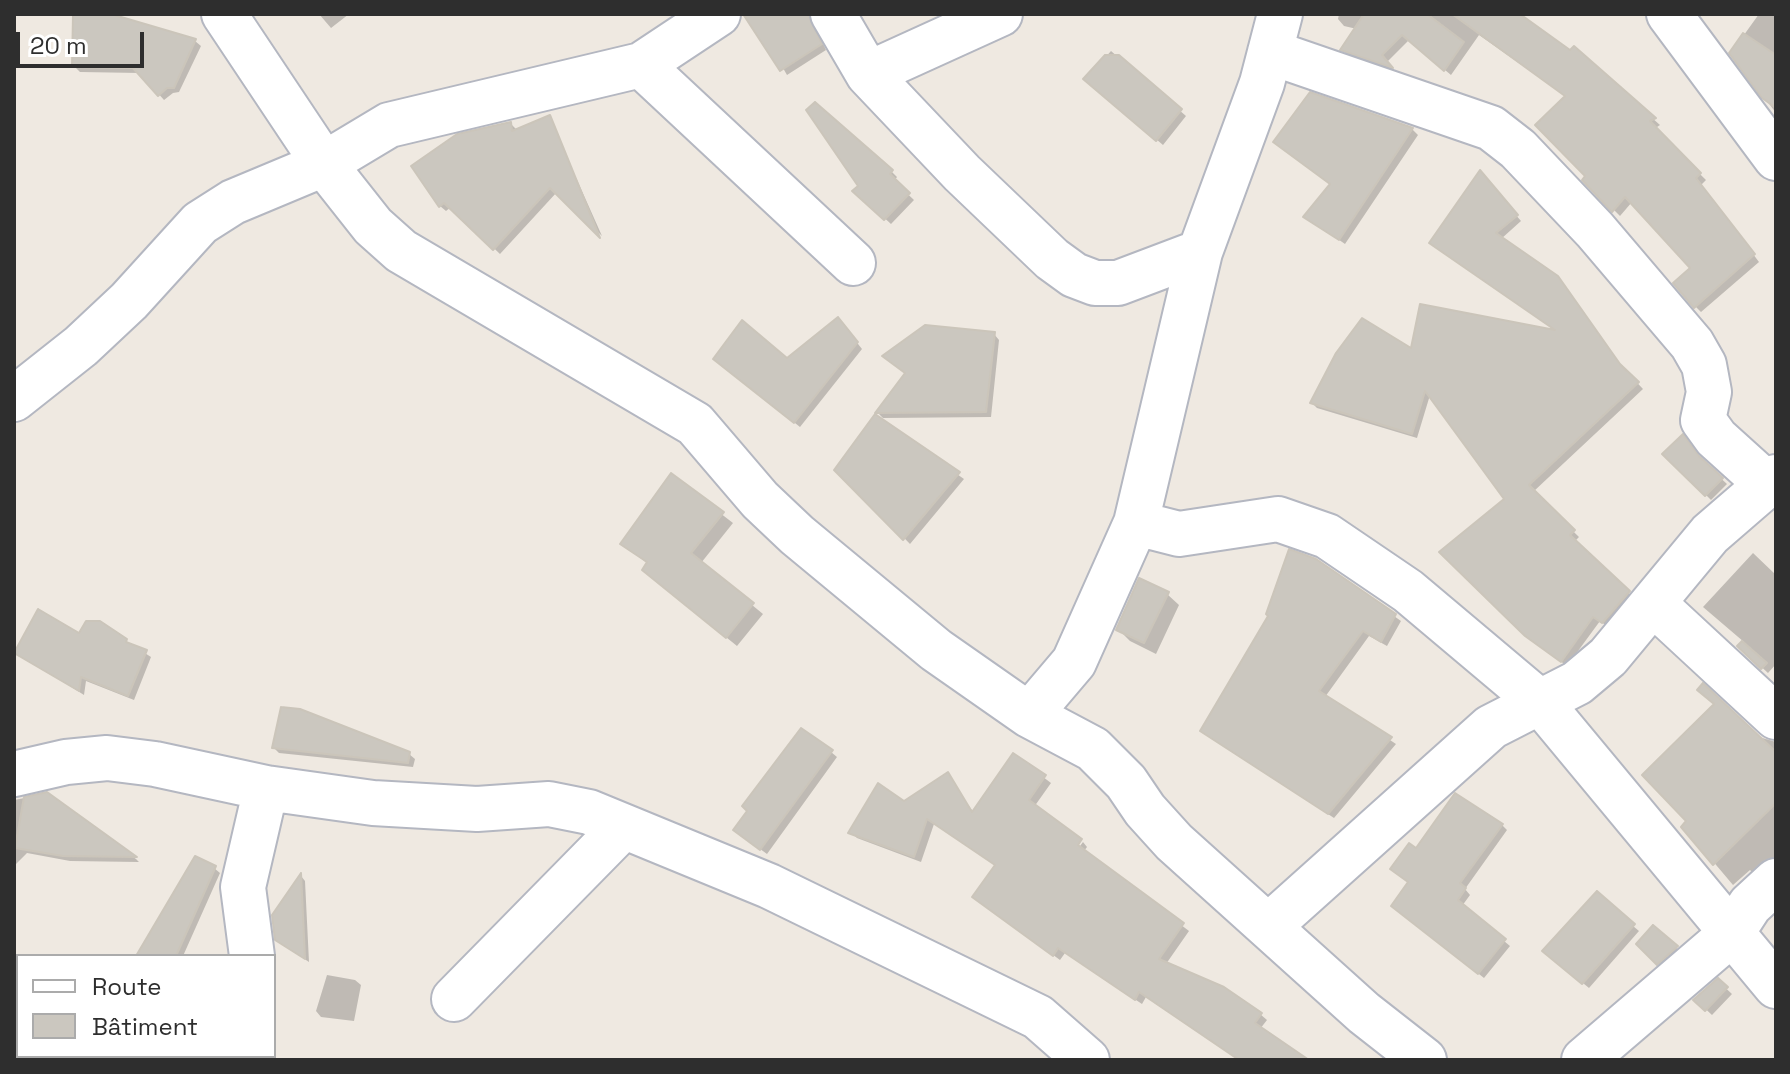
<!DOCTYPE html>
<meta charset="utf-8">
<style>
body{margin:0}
#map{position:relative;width:1790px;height:1074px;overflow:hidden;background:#efe9e1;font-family:"Space Grotesk",sans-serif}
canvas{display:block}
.frame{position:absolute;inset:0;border:16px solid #2e2e2e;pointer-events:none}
.legend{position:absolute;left:16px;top:954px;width:260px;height:104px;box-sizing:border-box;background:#fff;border:2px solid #ababab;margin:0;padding:10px 14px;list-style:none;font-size:24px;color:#2e2e2e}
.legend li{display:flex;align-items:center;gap:16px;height:40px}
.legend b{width:40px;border:2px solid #ababab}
.scale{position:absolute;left:16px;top:32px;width:128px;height:36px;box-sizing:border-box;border:4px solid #2e2e2e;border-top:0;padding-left:10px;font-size:24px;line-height:28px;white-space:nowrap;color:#2e2e2e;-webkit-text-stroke:6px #fff;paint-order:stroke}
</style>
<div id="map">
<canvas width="1790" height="1074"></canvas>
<div class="frame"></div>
<ul class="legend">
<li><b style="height:10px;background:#fff"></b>Route</li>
<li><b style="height:22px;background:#cbc7bf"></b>Bâtiment</li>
</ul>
<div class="scale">20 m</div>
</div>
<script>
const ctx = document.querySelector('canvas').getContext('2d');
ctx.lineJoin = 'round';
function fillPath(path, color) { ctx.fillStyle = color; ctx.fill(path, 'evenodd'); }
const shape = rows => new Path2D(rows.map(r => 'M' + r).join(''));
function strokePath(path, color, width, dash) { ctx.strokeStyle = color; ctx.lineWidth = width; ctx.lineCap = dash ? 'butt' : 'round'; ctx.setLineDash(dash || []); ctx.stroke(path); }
fillPath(shape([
 [319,14,349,14,331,28],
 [752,14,815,14,813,22,826,50,787,75],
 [1339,14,1516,14,1570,53,1574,49,1660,125,1654,129,1706,180,1701,185,1759,262,1701,312,1695,306,1692,269,1632,202,1620,216,1584,180,1588,176,1567,97,1479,35,1451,75,1409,40,1387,62,1395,71,1348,55,1342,49,1357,29,1344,26,1338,19],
 [1759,14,1776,14,1776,113,1731,53],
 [109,16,195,41,201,46,179,92,173,93,164,100,140,73,80,72,74,66],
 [1111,51,1186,116,1163,145,1086,79],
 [1311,95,1412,129,1418,135,1345,244,1306,217,1332,184],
 [815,104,892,172,897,177,894,181,914,200,891,224,855,191,861,187],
 [549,117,602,236,557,192,500,254,451,207,446,211,440,206,511,124,517,130],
 [1485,179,1521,221,1501,239,1643,389,1533,492,1579,537,1574,542,1634,598,1608,627,1600,621,1567,666,1533,641,1507,500,1430,395,1417,438,1317,408,1312,403,1413,351,1560,332,1437,248],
 [843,325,862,349,800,427,721,364,787,360],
 [994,334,999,340,991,417,883,418,878,413],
 [875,417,964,479,910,544,837,469],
 [1665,454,1703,462,1727,484,1711,500],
 [672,476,733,523,701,563,763,614,737,646,654,579,648,564,623,544],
 [1753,553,1776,575,1776,664,1768,673,1739,646,1744,642,1703,607],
 [1315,560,1401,621,1387,646,1369,636,1325,697,1396,744,1334,818,1203,731],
 [1167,594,1179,605,1156,654,1130,641,1118,629],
 [79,636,126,641,151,657,134,700,86,681,84,695,16,652],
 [1759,737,1776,742,1776,862,1756,876,1750,870,1733,885,1684,827],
 [274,748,409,754,415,759,413,767,279,753],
 [831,752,837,757,767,854,741,835],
 [1014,755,1051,783,1034,807,1074,854,1083,842,1087,847,1084,851,1189,931,1166,964,1260,1014,1267,1020,1260,1029,1304,1060,1239,1060,1146,997,1142,1004,1065,953,1060,960,981,902,997,866,934,824,921,862,857,838,851,832,947,775,974,813],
 [46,794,136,859,139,862,70,861,27,853,14,866,14,800],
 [1502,825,1507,830,1465,889,1470,895,1462,906,1510,946,1484,978,1399,911,1417,851],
 [214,868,220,873,183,956,138,956],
 [301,876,305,881,309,962,283,945],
 [1633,926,1639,931,1589,988,1550,956],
 [1653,928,1682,953,1664,969,1639,944],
 [327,975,355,980,361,985,354,1021,321,1017,316,1011],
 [1718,981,1732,994,1712,1015,1696,1000]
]), '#0003');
const building = shape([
 [111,14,196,39,174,88,167,88,158,96,133,68,72,67,73,15,111,14],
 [743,14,808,14,822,44,780,71,743,14],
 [1364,14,1427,14,1464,42,1444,71,1402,35,1382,55,1393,68,1340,50,1364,14],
 [1452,14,1520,14,1570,50,1574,46,1656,118,1650,121,1701,173,1696,178,1755,254,1694,308,1673,283,1690,268,1625,197,1612,212,1582,180,1585,176,1535,125,1565,96,1452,14],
 [1743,33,1776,55,1776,108,1762,98,1729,53,1743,33],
 [1105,55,1119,55,1182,109,1156,141,1083,79,1105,55],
 [1310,92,1413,128,1339,240,1303,217,1330,184,1273,142,1310,92],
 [815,102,893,170,890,174,910,193,884,220,852,191,858,186,806,110,815,102],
 [550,115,600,238,550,188,493,250,444,203,439,207,411,166,457,134,511,122,512,131,550,115],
 [1480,170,1518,215,1496,233,1558,276,1620,364,1639,382,1529,485,1575,530,1570,535,1630,591,1602,623,1593,617,1561,662,1525,636,1439,552,1504,499,1425,391,1412,434,1310,403,1336,353,1362,318,1411,348,1420,304,1555,330,1429,243,1480,170],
 [838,317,858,342,794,423,713,359,742,320,787,358,838,317],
 [925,325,995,332,986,412,875,413,905,373,882,356,925,325],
 [875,414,960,472,903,540,834,470,875,414],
 [1683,434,1699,456,1723,478,1705,496,1662,454,1683,434],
 [671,473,724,512,691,553,754,603,726,638,642,570,647,562,620,544,671,473],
 [1289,549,1316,559,1396,614,1381,642,1363,631,1319,691,1392,737,1328,814,1200,731,1268,616,1266,614,1289,549],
 [1139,578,1169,592,1144,643,1116,630,1139,578],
 [38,609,79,633,86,621,100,621,127,639,126,642,147,650,128,696,81,677,79,691,14,653,38,609],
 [1742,641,1767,663,1761,669,1737,646,1742,641],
 [1703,683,1776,752,1776,803,1713,865,1681,827,1686,821,1642,775,1714,704,1697,690,1703,683],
 [281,707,300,709,410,752,408,763,272,748,281,707],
 [801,728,833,750,760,850,733,830,747,811,742,806,801,728],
 [1013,753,1046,775,1029,800,1082,839,1078,845,1184,923,1159,959,1224,987,1262,1013,1255,1023,1309,1060,1239,1060,1139,992,1135,1000,1058,948,1053,956,972,897,995,865,927,819,914,857,848,833,878,783,904,801,948,772,972,812,1013,753],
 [47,792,137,857,63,856,15,848,24,797,47,792],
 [1455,793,1503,824,1460,883,1466,888,1458,900,1506,939,1478,974,1391,906,1408,882,1390,869,1409,843,1416,848,1455,793],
 [195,856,216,866,176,956,136,956,195,856],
 [301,873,305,959,275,940,272,915,301,873],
 [1597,891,1635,924,1582,984,1542,951,1597,891],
 [1653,925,1678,946,1657,965,1636,944,1653,925],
 [1718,978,1728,987,1705,1011,1693,1000,1718,978]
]);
fillPath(building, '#cbc7bf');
strokePath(building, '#cbc5ba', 2);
const minor = shape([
 [224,14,324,164,373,226,401,251,695,424,760,500,797,535,936,650,1029,715,1093,749,1126,782,1145,810,1174,842,1364,1013,1424,1060],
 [833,14,868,74,962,173,1052,259,1074,275,1095,283,1118,283,1200,252],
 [1669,14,1776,158],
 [1270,52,1491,128,1518,149,1595,230,1692,344,1704,365,1709,392,1703,420,1716,438,1768,485],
 [641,65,853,263],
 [868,74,1000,14],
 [14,399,81,346,129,301,200,223,233,202,324,164,389,125,641,65,718,14],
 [1136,523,1179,534,1278,519,1327,536,1408,591,1541,703,1776,986],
 [1655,605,1776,717],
 [1029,715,1074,662,1136,523,1200,252,1262,83,1280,14],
 [14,774,66,762,107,758,155,764,266,788,373,803,477,809,549,804,589,812,769,886,1038,1017,1087,1060],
 [1270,925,1491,727,1577,683,1608,657,1710,534,1776,477],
 [252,956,243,887,266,788],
 [454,999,623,827],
 [243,1060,244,1056],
 [1584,1060,1731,934,1750,905,1776,881]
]);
strokePath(minor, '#b4b7c1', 48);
strokePath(minor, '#fff', 44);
</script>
